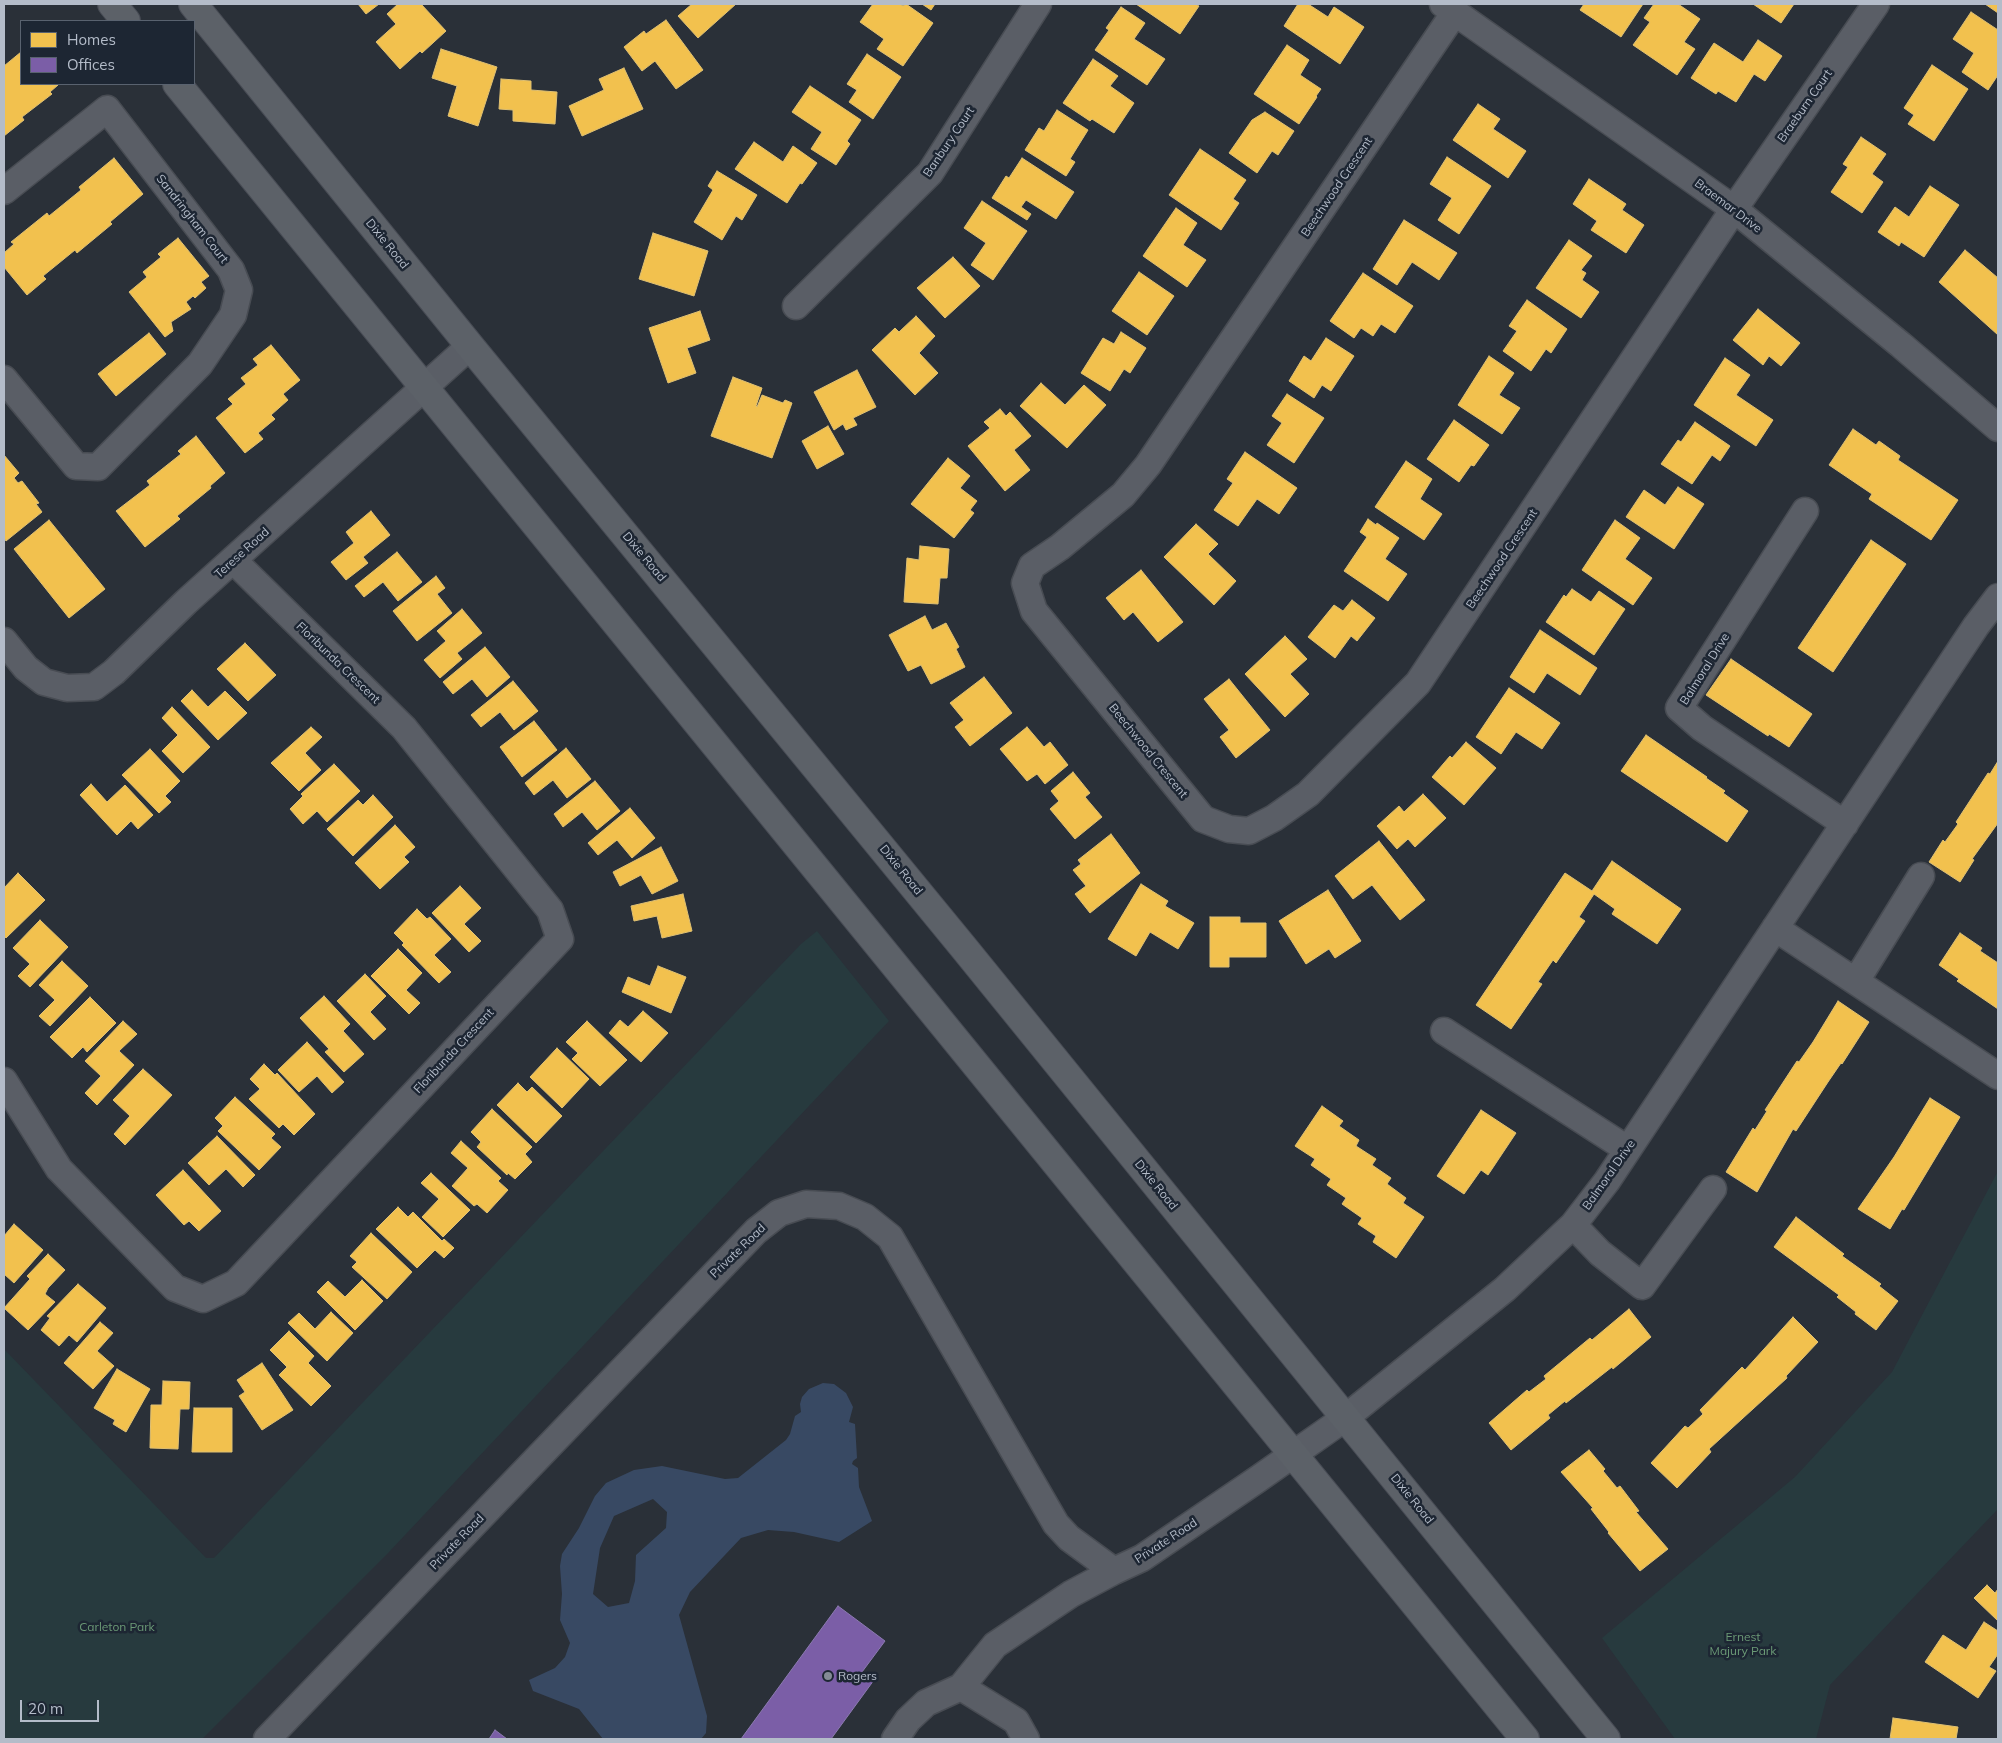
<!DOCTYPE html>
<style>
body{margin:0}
#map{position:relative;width:2002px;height:1743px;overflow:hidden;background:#2a3038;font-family:Mulish,sans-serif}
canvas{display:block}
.frame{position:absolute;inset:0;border:5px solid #b4bcc9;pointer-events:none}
.legend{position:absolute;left:20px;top:20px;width:175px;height:65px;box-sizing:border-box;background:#1d2633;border:1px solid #59626f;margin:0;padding:6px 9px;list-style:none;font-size:15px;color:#b4bcc9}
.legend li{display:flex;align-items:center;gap:10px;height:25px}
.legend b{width:25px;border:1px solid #59626f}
.scale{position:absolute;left:20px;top:1700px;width:79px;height:22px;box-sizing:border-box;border:2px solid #b4bcc9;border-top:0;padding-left:6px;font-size:15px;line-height:18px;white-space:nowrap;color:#b4bcc9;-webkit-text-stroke:4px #1d2633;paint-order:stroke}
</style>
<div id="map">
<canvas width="2002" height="1743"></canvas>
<div class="frame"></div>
<ul class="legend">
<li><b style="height:14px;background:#f2c14e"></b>Homes</li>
<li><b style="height:14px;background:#7b5ea7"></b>Offices</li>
</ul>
<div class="scale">20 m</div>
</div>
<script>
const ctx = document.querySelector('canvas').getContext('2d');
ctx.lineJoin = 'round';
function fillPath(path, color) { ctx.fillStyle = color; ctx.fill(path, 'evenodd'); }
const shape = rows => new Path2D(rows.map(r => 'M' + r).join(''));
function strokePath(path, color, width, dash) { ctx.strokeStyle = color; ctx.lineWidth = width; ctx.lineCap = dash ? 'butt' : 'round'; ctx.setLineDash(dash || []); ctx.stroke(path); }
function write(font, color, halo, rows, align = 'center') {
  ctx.font = font + ' Mulish,sans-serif'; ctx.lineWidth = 5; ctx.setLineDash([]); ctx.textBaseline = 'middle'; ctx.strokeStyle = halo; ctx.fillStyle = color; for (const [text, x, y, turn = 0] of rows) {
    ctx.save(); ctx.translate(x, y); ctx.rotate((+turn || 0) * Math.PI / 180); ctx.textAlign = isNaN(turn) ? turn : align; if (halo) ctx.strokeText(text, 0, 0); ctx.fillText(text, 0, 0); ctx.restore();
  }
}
fillPath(shape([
 [817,931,889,1021,389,1552,202,1739,4,1739,4,1349,206,1558,214,1558,801,944],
 [1998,1171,1998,1509,1830,1685,1816,1739,1675,1739,1602,1638,1795,1477,1892,1372]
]), '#273a3e');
fillPath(shape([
 [823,1383,834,1384,846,1393,853,1407,849,1422,855,1424,857,1458,853,1461,852,1464,858,1468,859,1487,872,1521,839,1542,794,1532,768,1530,741,1538,690,1592,679,1615,707,1716,706,1733,701,1739,603,1739,579,1709,533,1691,529,1680,555,1668,565,1657,570,1643,560,1620,562,1594,560,1566,562,1554,579,1528,595,1496,606,1483,634,1470,662,1466,725,1479,738,1478,786,1440,790,1434,795,1416,801,1412,800,1404,802,1397,809,1389],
 [653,1499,667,1512,666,1528,636,1555,635,1581,629,1603,608,1607,593,1594,600,1548,614,1516]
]), '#384963');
const homes = shape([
 [358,4,379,4,366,14,358,4],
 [398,4,421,4,446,31,422,53,420,51,400,69,376,42,396,24,387,14,398,4],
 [692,4,736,4,698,38,678,16,692,4],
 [873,4,900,4,903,6,906,4,933,23,903,66,877,49,884,39,860,22,873,4],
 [922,4,935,4,931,10,922,4],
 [1136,4,1195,4,1199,6,1180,34,1136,4],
 [1298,4,1308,4,1328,17,1334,7,1364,27,1340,64,1284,26,1298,4],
 [1584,4,1643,4,1621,37,1580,10,1584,4],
 [1654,4,1678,4,1700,19,1684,42,1695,49,1677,75,1633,45,1650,22,1644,18,1654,4],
 [1753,4,1794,4,1781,23,1753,4],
 [1985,4,1998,4,1998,13,1985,4],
 [1121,7,1145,23,1134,39,1165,59,1147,85,1095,50,1109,30,1106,28,1121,7],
 [1971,12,1998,30,1998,75,1988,90,1962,72,1974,53,1953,39,1971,12],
 [666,20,703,70,676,89,655,61,642,71,624,47,644,31,646,34,666,20],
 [1758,40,1782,56,1765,81,1754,74,1736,102,1718,91,1716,94,1691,78,1714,43,1743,62,1758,40],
 [1287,45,1309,60,1300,75,1321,89,1316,96,1317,97,1299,124,1254,94,1287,45],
 [441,49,497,67,478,126,448,116,457,86,432,78,441,49],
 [21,52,21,84,58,85,50,92,52,94,22,117,24,120,4,136,4,66,21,52],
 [867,54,901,77,873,119,849,102,857,90,847,84,867,54],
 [1093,59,1118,76,1110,86,1134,103,1114,133,1092,119,1090,121,1063,103,1093,59],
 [1932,65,1968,89,1934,141,1908,124,1914,115,1904,108,1932,65],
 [624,68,643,109,582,136,569,106,604,90,599,79,624,68],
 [501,79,531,81,531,90,557,92,555,124,513,121,513,110,499,109,501,79],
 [810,86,861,120,847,141,850,144,836,165,811,149,822,132,792,112,810,86],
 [1478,104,1500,119,1493,129,1526,151,1508,178,1453,140,1478,104],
 [1057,110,1088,130,1070,159,1075,162,1066,176,1025,150,1039,128,1044,131,1057,110],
 [1265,112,1294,131,1278,155,1272,151,1257,173,1229,153,1252,120,1265,112],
 [1861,137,1886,154,1872,174,1883,182,1862,213,1831,192,1848,167,1843,164,1861,137],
 [754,142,783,162,793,146,817,163,802,184,800,183,787,203,735,169,754,142],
 [1200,149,1246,180,1233,199,1239,203,1221,230,1169,195,1200,149],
 [1447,157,1491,186,1459,234,1438,220,1452,198,1430,184,1447,157],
 [114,158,143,194,110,222,112,224,77,253,75,250,43,276,46,279,27,295,4,267,4,253,14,244,11,242,47,213,49,216,81,190,79,187,114,158],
 [1022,158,1074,192,1056,219,1026,200,1021,207,1031,214,1027,220,992,198,1006,176,1009,178,1022,158],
 [717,171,757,195,742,220,736,216,722,240,694,222,713,190,708,186,717,171],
 [1589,179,1626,204,1622,210,1644,225,1626,253,1591,230,1597,221,1573,204,1589,179],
 [1930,186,1959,205,1924,257,1901,242,1899,246,1878,232,1895,207,1909,217,1930,186],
 [982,201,1027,231,993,280,971,265,986,243,964,228,982,201],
 [1176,208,1197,223,1183,245,1206,260,1187,287,1143,256,1176,208],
 [1404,220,1457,253,1439,280,1412,262,1397,285,1373,269,1404,220],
 [653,233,708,251,694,296,639,279,653,233],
 [178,238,209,276,201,282,206,288,195,298,193,296,186,302,191,309,171,322,173,331,165,337,129,292,147,277,143,272,161,257,158,254,178,238],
 [1569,240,1592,256,1581,270,1586,273,1582,280,1599,292,1581,318,1536,288,1569,240],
 [1965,250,1998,278,1998,335,1939,282,1965,250],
 [953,257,980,286,945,318,917,288,953,257],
 [1139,272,1174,296,1147,335,1112,311,1139,272],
 [1363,273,1413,306,1395,333,1381,324,1373,336,1361,328,1354,338,1330,321,1363,273],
 [1527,300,1567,329,1551,353,1546,349,1531,371,1503,351,1517,331,1509,326,1527,300],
 [1758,309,1800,343,1781,366,1769,356,1763,365,1733,340,1758,309],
 [700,311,710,340,687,348,696,373,668,383,649,328,700,311],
 [916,316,935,336,919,353,938,373,915,395,872,350,895,328,899,332,916,316],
 [1121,332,1146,348,1130,373,1124,369,1110,391,1081,373,1103,338,1114,344,1121,332],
 [149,333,166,354,116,396,98,374,149,333],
 [1326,338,1354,356,1331,391,1322,385,1314,398,1289,381,1304,356,1311,361,1326,338],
 [271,345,300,380,283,394,288,400,271,415,275,419,258,433,263,439,245,453,216,418,233,404,228,399,246,384,241,378,258,365,253,359,271,345],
 [1489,356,1514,373,1499,395,1520,408,1502,434,1458,405,1489,356],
 [1725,358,1750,375,1736,395,1773,420,1756,446,1694,405,1725,358],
 [857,370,876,407,853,418,857,425,846,430,843,424,834,430,814,392,857,370],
 [733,377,762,388,756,406,757,407,762,395,783,403,785,400,792,403,772,458,711,436,733,377],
 [1041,383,1065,405,1084,385,1106,405,1067,448,1020,406,1041,383],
 [1287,394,1324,418,1294,463,1267,445,1282,423,1272,416,1287,394],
 [1000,409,1006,416,1010,412,1031,436,1014,450,1030,470,1005,491,968,446,990,428,984,422,1000,409],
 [1454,420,1489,445,1474,466,1471,465,1459,482,1427,459,1454,420],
 [1695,422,1730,446,1720,461,1712,455,1692,484,1661,464,1678,440,1681,442,1695,422],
 [828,426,844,454,817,469,802,441,828,426],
 [1853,429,1876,445,1879,441,1900,456,1898,460,1958,500,1931,540,1869,499,1872,494,1829,465,1853,429],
 [196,436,225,473,210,486,211,488,177,516,180,519,145,547,116,511,150,485,147,481,181,454,178,451,196,436],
 [1245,452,1297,488,1279,514,1257,499,1238,526,1214,510,1233,483,1227,479,1245,452],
 [4,455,19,473,14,478,18,483,22,481,39,503,36,504,42,512,6,541,4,538,4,455],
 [948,458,970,476,960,488,977,501,970,510,974,513,954,538,911,504,948,458],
 [1406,461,1432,479,1420,499,1442,514,1424,540,1375,507,1406,461],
 [1678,487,1704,504,1674,549,1626,517,1644,490,1665,505,1678,487],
 [371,511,390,535,363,557,368,563,346,580,331,562,354,543,346,532,371,511],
 [1368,519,1376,525,1377,523,1399,538,1385,559,1407,574,1388,601,1344,571,1367,537,1360,532,1368,519],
 [49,520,105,589,69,618,14,549,49,520],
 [1615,520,1640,538,1625,559,1652,578,1633,605,1582,570,1615,520],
 [1196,524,1218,544,1208,554,1236,581,1214,605,1164,557,1196,524],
 [1871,540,1906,564,1833,672,1798,648,1871,540],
 [920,546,949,549,947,578,940,578,938,604,904,602,907,558,919,560,920,546],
 [397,552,422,582,398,601,383,582,364,597,355,586,397,552],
 [1141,570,1183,622,1158,642,1133,612,1124,620,1106,598,1141,570],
 [436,576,445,588,437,594,452,613,417,641,393,611,436,576],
 [1572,589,1591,602,1599,591,1625,609,1594,655,1546,622,1564,595,1566,597,1572,589],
 [1352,600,1375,618,1357,641,1351,636,1335,658,1308,637,1334,605,1343,611,1352,600],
 [462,609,482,633,457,653,462,659,440,678,424,660,446,641,437,631,462,609],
 [925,616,932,630,946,623,959,647,956,649,965,667,931,684,921,665,908,671,889,635,925,616],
 [1540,630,1597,668,1580,695,1547,673,1534,693,1510,677,1540,630],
 [1285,636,1307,659,1290,674,1309,694,1285,717,1245,674,1285,636],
 [245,643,276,675,248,701,217,669,245,643],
 [485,647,510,677,487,697,472,679,453,694,443,682,485,647],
 [1731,659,1812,714,1789,747,1769,734,1768,736,1706,695,1731,659],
 [984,677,1012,713,970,746,955,727,964,720,950,703,984,677],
 [1229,679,1270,730,1236,758,1220,737,1229,730,1204,699,1229,679],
 [513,681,538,711,514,730,500,712,481,727,471,715,513,681],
 [1509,688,1560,723,1542,749,1516,732,1501,754,1476,737,1509,688],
 [192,690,208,707,225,691,247,713,218,740,181,701,192,690],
 [172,707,210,747,183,773,162,751,178,735,162,718,172,707],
 [534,721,557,750,522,777,500,747,534,721],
 [311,727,322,737,305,753,321,770,299,791,271,763,311,727],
 [1027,727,1044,747,1050,742,1068,765,1045,784,1037,774,1027,781,1000,749,1027,727],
 [1646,735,1707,777,1706,778,1725,791,1723,793,1748,811,1727,842,1621,771,1646,735],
 [1466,742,1496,768,1464,805,1432,777,1450,756,1452,758,1466,742],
 [566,748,591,779,567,798,553,780,534,795,525,783,566,748],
 [150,749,180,781,165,796,171,802,159,813,122,775,150,749],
 [1998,761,1998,823,1972,859,1974,860,1960,882,1929,862,1943,840,1945,842,1958,824,1956,822,1988,773,1990,774,1998,761],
 [334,764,360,791,327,822,317,811,303,824,290,809,303,796,301,794,334,764],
 [1073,772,1090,793,1085,797,1102,817,1075,839,1050,809,1059,801,1051,791,1073,772],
 [595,781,620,811,597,830,582,812,563,827,554,814,595,781],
 [91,784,107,802,125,785,153,815,138,829,131,821,117,835,80,795,91,784],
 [1423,794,1446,818,1415,847,1408,839,1397,849,1377,826,1399,806,1404,812,1423,794],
 [373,795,393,817,353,856,327,829,358,800,363,805,373,795],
 [630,808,655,838,632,858,617,840,598,855,588,843,630,808],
 [395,825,415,847,404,857,409,862,380,889,355,863,395,825],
 [1111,834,1140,873,1090,913,1075,894,1086,886,1073,870,1081,864,1078,860,1111,834],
 [1379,841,1425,900,1400,920,1372,885,1353,899,1335,876,1379,841],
 [661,847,678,881,652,894,641,875,620,886,613,872,661,847],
 [1612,861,1681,909,1657,944,1612,914,1615,909,1594,894,1579,917,1585,921,1556,963,1553,960,1538,982,1542,984,1511,1029,1476,1005,1565,873,1592,891,1612,861],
 [18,873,45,900,6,938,4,936,4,888,18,873],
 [1141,884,1168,901,1165,906,1194,923,1178,949,1150,932,1136,956,1108,939,1141,884],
 [460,886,481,908,464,924,481,941,469,952,432,913,460,886],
 [1328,890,1361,941,1335,958,1329,949,1306,964,1279,921,1328,890],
 [683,894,692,931,662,938,657,916,634,921,631,906,683,894],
 [417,909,427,919,430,917,451,939,434,955,451,972,439,983,402,945,404,943,394,933,417,909],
 [1210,917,1240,917,1240,923,1266,923,1266,957,1229,957,1229,967,1210,967,1210,917],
 [40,920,68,947,30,987,18,976,30,964,13,948,40,920],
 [1960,933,1982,948,1980,951,1998,963,1998,1009,1957,981,1959,979,1939,965,1960,933],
 [398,949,422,973,406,990,420,1003,409,1014,371,976,398,949],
 [62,961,88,986,50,1026,39,1016,55,1000,39,985,62,961],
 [658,966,686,977,671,1013,622,992,628,977,650,986,658,966],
 [365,974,386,996,370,1012,386,1029,374,1040,337,1001,365,974],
 [324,996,350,1024,343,1031,364,1054,344,1072,325,1052,329,1049,300,1018,324,996],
 [90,997,116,1023,87,1052,83,1047,72,1058,50,1037,90,997],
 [1838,1001,1869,1022,1842,1064,1841,1063,1828,1082,1796,1131,1793,1129,1757,1192,1726,1172,1753,1128,1755,1130,1767,1111,1765,1110,1797,1061,1799,1062,1813,1042,1838,1001],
 [643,1011,668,1033,641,1062,609,1033,620,1020,628,1027,643,1011],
 [123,1021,137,1034,119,1051,134,1065,97,1105,85,1093,101,1076,85,1061,123,1021],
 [587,1021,627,1060,600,1086,572,1059,578,1053,566,1042,587,1021],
 [307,1042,344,1082,332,1093,317,1076,299,1092,278,1070,307,1042],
 [557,1048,589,1079,562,1108,530,1077,557,1048],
 [264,1064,275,1075,277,1073,315,1114,294,1135,283,1124,279,1128,249,1099,260,1089,250,1079,264,1064],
 [143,1069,172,1095,125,1145,114,1134,130,1116,113,1100,143,1069],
 [518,1083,527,1092,532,1087,562,1116,536,1143,497,1105,518,1083],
 [235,1097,275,1134,271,1138,281,1147,259,1170,218,1131,223,1126,215,1118,235,1097],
 [1930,1098,1960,1117,1904,1210,1902,1209,1890,1229,1858,1209,1894,1157,1930,1098],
 [1322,1106,1343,1121,1339,1126,1359,1140,1356,1146,1376,1159,1372,1165,1391,1178,1387,1184,1406,1198,1403,1203,1424,1217,1396,1258,1373,1242,1376,1236,1358,1224,1362,1218,1342,1204,1346,1198,1327,1185,1331,1179,1311,1165,1315,1159,1295,1146,1322,1106],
 [492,1109,532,1147,525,1154,532,1162,515,1179,508,1173,507,1175,477,1147,481,1142,471,1132,492,1109],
 [1481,1110,1516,1133,1488,1175,1481,1170,1464,1194,1437,1176,1481,1110],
 [217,1136,255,1175,243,1187,226,1169,209,1185,188,1163,217,1136],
 [461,1141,501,1178,498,1181,508,1190,487,1213,477,1204,474,1206,452,1186,468,1168,451,1153,461,1141],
 [183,1170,221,1211,199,1231,189,1221,184,1225,156,1195,183,1170],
 [431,1173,470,1210,443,1237,422,1217,439,1199,421,1183,431,1173],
 [398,1207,408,1217,413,1212,442,1241,444,1239,454,1248,444,1258,435,1250,417,1268,376,1229,398,1207],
 [1796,1217,1844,1254,1842,1256,1881,1284,1879,1286,1898,1301,1876,1330,1855,1314,1856,1312,1837,1297,1839,1295,1774,1247,1796,1217],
 [14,1224,43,1250,14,1283,4,1274,4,1236,14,1224],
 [371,1233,412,1272,387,1299,352,1267,357,1262,350,1256,371,1233],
 [48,1254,65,1270,48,1288,45,1294,55,1302,28,1330,4,1308,30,1279,27,1276,48,1254],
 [362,1280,383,1301,355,1330,317,1292,328,1281,345,1297,362,1280],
 [78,1284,106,1308,77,1342,69,1335,59,1346,41,1330,50,1318,47,1316,78,1284],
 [1629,1309,1651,1337,1613,1369,1612,1367,1566,1403,1565,1401,1548,1415,1550,1418,1511,1450,1489,1423,1527,1390,1529,1392,1546,1379,1544,1376,1590,1338,1592,1340,1629,1309],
 [331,1312,353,1333,327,1361,288,1323,299,1313,315,1329,331,1312],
 [1793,1317,1818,1342,1786,1376,1787,1378,1709,1449,1711,1452,1677,1488,1651,1463,1685,1426,1688,1428,1703,1414,1700,1410,1742,1367,1745,1370,1793,1317],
 [100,1322,113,1333,97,1351,114,1366,93,1389,64,1363,100,1322],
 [289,1331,314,1356,308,1363,331,1386,311,1406,279,1375,287,1367,270,1350,289,1331],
 [262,1363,293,1410,262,1430,239,1396,245,1392,237,1380,262,1363],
 [117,1369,150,1389,126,1432,113,1424,115,1420,94,1408,117,1369],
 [163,1381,190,1382,189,1409,180,1409,178,1449,150,1448,151,1405,162,1405,163,1381],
 [194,1408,232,1408,232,1452,192,1452,194,1408],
 [1589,1450,1605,1469,1603,1471,1617,1488,1620,1486,1639,1511,1636,1512,1668,1549,1640,1571,1608,1533,1609,1532,1591,1509,1593,1508,1561,1472,1589,1450],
 [1987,1585,1995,1593,1998,1589,1998,1621,1974,1598,1987,1585],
 [1984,1622,1998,1631,1998,1654,1989,1667,1996,1671,1978,1698,1925,1662,1943,1635,1966,1650,1984,1622],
 [1893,1718,1958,1727,1956,1739,1890,1739,1893,1718]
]);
fillPath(homes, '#f2c14e');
strokePath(homes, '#dfc073', 1);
const offices = shape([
 [838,1606,885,1641,862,1672,874,1680,831,1739,741,1739,838,1606],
 [495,1730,507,1739,489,1739,495,1730]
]);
fillPath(offices, '#7b5ea7');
strokePath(offices, '#8c7ab1', 1);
const minor = shape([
 [1443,4,1734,209,1901,345,1998,428],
 [1455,12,1148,465,1123,495,1060,547,1032,566,1025,583,1034,611,1203,819,1229,829,1249,831,1274,818,1308,794,1418,683,1734,209,1876,4],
 [4,191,107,109,231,270,239,290,233,315,200,364,98,467,76,466,4,379],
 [796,306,930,173,1038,4],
 [1805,511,1679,708,1702,728,1845,824],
 [4,641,26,668,44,682,67,688,94,687,114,672,186,602,470,346],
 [1775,928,1998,1076],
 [1856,981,1921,876],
 [1444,1031,1627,1149],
 [4,1081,59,1169,175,1288,203,1299,236,1283,560,939,550,910,404,728,234,561],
 [1573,1225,1600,1253,1642,1286,1713,1189],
 [961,1687,1016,1721,1026,1739],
 [267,1739,756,1231,779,1213,806,1204,839,1206,865,1217,890,1237,1056,1524,1069,1538,1114,1571,1142,1558,1258,1479,1345,1418,1505,1289,1573,1225,1607,1181,1976,626,1998,597],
 [895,1739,908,1720,926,1703,961,1687,995,1645,1071,1594,1114,1571]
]);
const major = shape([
 [112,4,126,21],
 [193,4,470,346,964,948,1606,1739],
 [177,84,1525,1739]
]);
strokePath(minor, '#484c53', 29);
strokePath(major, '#484c55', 30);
strokePath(minor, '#5a5e66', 26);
strokePath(major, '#5c6168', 28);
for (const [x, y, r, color] of [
 [828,1676,5,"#848b96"]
]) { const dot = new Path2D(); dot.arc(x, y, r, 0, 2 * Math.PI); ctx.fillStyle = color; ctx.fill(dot); strokePath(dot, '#1d2633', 2); }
write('12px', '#b4bcc9', '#1d2633', [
 ["Braeburn Court",1805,106,-55],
 ["Banbury Court",949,142,-56],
 ["Beechwood Crescent",1337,187,-56],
 ["Braemar Drive",1728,206,37],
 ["Sandringham Court",192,219,52],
 ["Dixie Road",387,244,51],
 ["Terese Road",242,553,-42],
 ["Dixie Road",644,557,50],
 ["Beechwood Crescent",1502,559,-56],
 ["Floribunda Crescent",338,663,44],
 ["Balmoral Drive",1705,669,-58],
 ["Beechwood Crescent",1148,751,51],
 ["Dixie Road",901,870,51],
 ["Floribunda Crescent",454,1051,-47],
 ["Balmoral Drive",1609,1175,-55],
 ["Dixie Road",1156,1185,51],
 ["Private Road",738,1251,-44],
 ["Dixie Road",1412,1499,51],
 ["Private Road",1166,1541,-33],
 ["Private Road",457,1542,-46]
]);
write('12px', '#6b9a76', '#1d2633', [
 ["Carleton Park",117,1627],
 ["Ernest",1743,1637],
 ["Majury Park",1743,1651]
]);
write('12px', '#b4bcc9', '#1d2633', [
 ["Rogers",838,1676]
], 'left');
</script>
